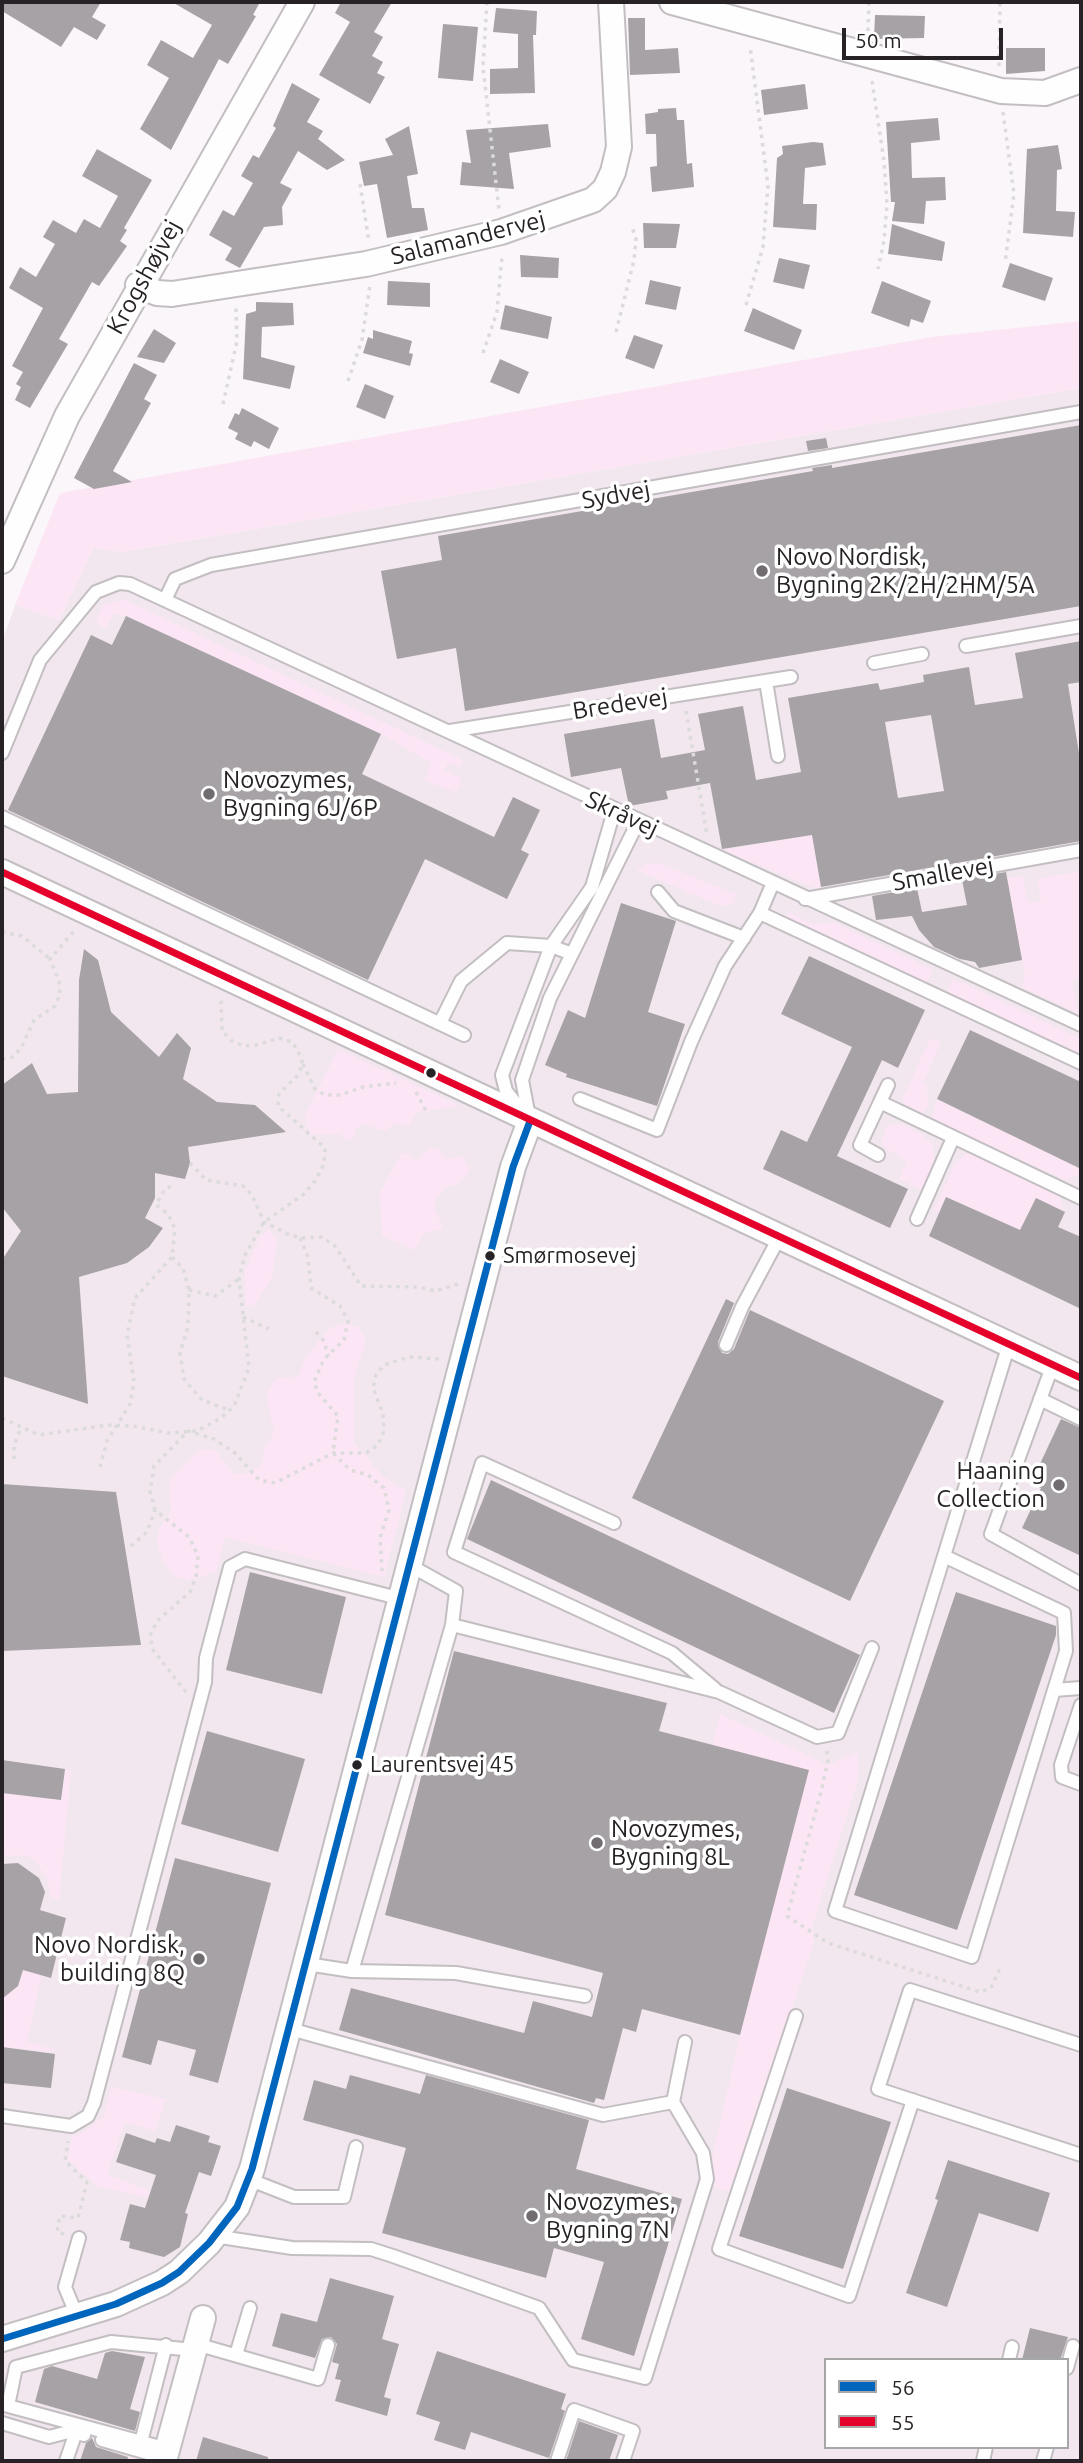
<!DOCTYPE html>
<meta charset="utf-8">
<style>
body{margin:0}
#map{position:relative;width:1083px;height:2463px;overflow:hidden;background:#fbf6f9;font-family:Ubuntu,sans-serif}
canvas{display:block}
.frame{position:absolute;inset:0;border:4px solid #262225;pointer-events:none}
.legend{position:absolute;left:824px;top:2358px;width:245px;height:91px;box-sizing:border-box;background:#fff;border:2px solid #a8a7a8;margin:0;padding:9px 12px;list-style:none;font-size:21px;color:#262225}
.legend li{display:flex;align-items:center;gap:14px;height:35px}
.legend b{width:35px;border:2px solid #a8a7a8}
.scale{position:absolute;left:842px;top:28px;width:161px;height:32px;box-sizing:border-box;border:4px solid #262225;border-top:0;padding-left:9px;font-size:21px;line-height:24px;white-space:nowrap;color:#262225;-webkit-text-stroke:5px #fff;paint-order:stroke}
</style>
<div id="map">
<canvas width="1083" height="2463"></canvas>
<div class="frame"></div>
<ul class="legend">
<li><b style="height:9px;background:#0065bd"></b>56</li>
<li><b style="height:9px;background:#e4002b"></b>55</li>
</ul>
<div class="scale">50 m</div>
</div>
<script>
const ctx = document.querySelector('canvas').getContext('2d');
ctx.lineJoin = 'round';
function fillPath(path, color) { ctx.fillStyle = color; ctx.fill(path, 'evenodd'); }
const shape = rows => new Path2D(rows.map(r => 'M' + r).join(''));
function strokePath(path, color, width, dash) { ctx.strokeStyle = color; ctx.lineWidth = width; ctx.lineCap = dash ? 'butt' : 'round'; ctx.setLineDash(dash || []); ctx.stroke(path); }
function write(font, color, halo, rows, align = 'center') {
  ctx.font = font + ' Ubuntu,sans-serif'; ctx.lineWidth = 7; ctx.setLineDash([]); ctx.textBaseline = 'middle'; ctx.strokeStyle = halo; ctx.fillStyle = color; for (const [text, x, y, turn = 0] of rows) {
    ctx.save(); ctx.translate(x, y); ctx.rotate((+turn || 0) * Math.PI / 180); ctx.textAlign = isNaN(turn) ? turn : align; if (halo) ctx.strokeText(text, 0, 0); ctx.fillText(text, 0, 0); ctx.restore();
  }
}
fillPath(shape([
 [1081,388,1081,2461,2,2461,2,642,15,605,59,620,94,547,121,552],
 [826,2360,1067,2360,1067,2447,826,2447]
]), '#f2e7ee');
fillPath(shape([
 [1081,321,1081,388,121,552,94,547,59,620,15,605,60,493,932,337],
 [123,599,463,760,460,767,448,763,445,770,462,779,456,793,425,780,431,763,381,734,126,616,114,614,106,628,95,623,103,606],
 [812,835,822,891,722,850],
 [659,863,736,894,735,903,721,906,636,870,648,864],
 [1081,871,1081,978,1072,980,1078,1013,1021,987,1025,975,1007,878,1023,876,1028,903,1041,901,1037,879],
 [788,912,812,924,835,923,933,970,925,987,784,921],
 [953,979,1081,1039,1081,1059,946,995],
 [933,1039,941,1042,923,1084,927,1086,928,1105,923,1113,904,1104,903,1098,929,1041],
 [338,1049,460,1106,416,1112,409,1127,397,1123,384,1131,364,1124,355,1130,355,1135,349,1141,338,1134,311,1135,304,1117],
 [937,1099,1081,1169,1081,1174,1065,1180,932,1119],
 [893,1124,907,1126,923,1135,933,1145,934,1161,922,1190,899,1179,906,1161,881,1145,886,1128],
 [431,1148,438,1149,447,1159,463,1156,470,1171,459,1183,445,1188,437,1196,434,1207,443,1228,425,1233,415,1250,382,1236,380,1192,402,1152,418,1161,423,1153],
 [968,1153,1059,1192,1063,1210,1035,1198,1027,1216,1045,1224,1038,1238,947,1197,939,1213,934,1210,956,1162],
 [269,1229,277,1240,272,1277,256,1304,246,1307,245,1271,259,1238],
 [345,1323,359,1327,366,1341,354,1377,354,1443,384,1477,406,1491,384,1577,225,1537,216,1572,189,1580,175,1577,163,1562,157,1545,158,1531,171,1511,169,1480,200,1449,217,1451,233,1473,242,1475,255,1469,263,1461,264,1448,274,1433,267,1400,269,1388,276,1379,298,1376,307,1355,330,1328],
 [720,1714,828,1765,858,1752,858,1780,812,1927,814,1942,732,2193,713,2186,709,2172,740,2035,712,1745],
 [65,1769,71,1771,59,1900,50,1897,48,1881,36,1861,27,1856,2,1855,2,1793,61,1800],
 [23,1970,42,1975,27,2041,60,2052,2,2047,2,1996,18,1987],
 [111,2087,166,2099,155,2131,125,2122,107,2175,154,2192,151,2198,98,2187,68,2160,72,2136,77,2136,104,2117]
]), '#fce6f5');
fillPath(shape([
 [2,2,101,2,92,17,106,25,97,40,74,27,61,47,2,11],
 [172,2,260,2,253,15,256,16,228,64,219,59,171,150,140,129,169,78,147,65,161,40,193,58,212,25],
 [341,2,392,2,374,32,383,37,372,56,383,62,377,73,385,77,370,104,319,75,350,22,335,13],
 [496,8,537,11,536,35,533,35,535,93,490,94,490,69,518,68,518,34,493,32],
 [875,15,925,16,924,38,874,39],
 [628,18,645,18,645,50,678,48,680,73,630,75],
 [443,24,478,27,473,81,438,78],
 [1006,48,1045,48,1045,71,1006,74],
 [292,83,320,99,307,122,323,131,318,139,345,160,327,170,298,151,280,183,292,189,282,207,283,225,264,227,240,268,225,260,232,248,209,235,223,210,234,216,253,183,241,176,253,155,259,158,276,128,273,126],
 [805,84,808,109,764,115,761,90],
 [676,108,677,120,684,120,687,164,692,163,694,187,652,192,650,167,657,166,656,134,646,134,645,114,658,112,658,109],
 [938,118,940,140,911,143,912,178,945,177,946,200,926,201,924,224,892,221,895,202,891,202,886,122],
 [548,124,551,147,509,153,514,189,460,185,462,162,471,163,466,130],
 [409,126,418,174,407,176,412,208,424,208,428,230,387,238,377,184,364,186,359,162,393,155,385,139],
 [813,142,823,143,826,165,805,168,803,204,817,204,816,230,773,227,777,158,783,154,782,146],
 [1058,145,1062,169,1057,170,1056,211,1075,212,1073,237,1023,233,1027,149],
 [97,149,152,180,124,228,127,230,120,241,127,246,99,286,92,282,59,339,68,344,30,408,15,400,21,387,16,384,23,372,12,366,43,308,9,288,20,267,36,277,55,244,43,237,53,220,76,233,84,219,100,228,118,196,82,176],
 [643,223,680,224,676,248,644,248],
 [892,224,945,242,942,261,888,254],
 [520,255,559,258,558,278,521,277],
 [779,258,810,265,804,289,773,282],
 [1010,263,1053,278,1045,301,1002,287],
 [650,280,681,287,676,310,645,304],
 [388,281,430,283,430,307,387,305],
 [882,281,931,301,923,323,911,319,909,327,871,313],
 [256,302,293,303,294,325,262,327,261,357,295,366,290,389,243,379,246,314,256,311],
 [505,305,552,317,548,339,500,329],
 [753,308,802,330,794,350,744,331],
 [154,329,176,343,164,363,137,357],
 [373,330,412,341,409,353,413,354,410,366,363,353,368,337,373,339],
 [634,335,663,345,654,369,625,358],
 [500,359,529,372,519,394,490,382],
 [134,363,157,375,144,399,151,403,113,471,132,482,94,489,74,478],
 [365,384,394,396,385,419,356,407],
 [242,408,279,428,269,449,254,441,251,447,235,439,238,433,228,428,235,413,239,415],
 [1081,425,1081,606,465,711,456,648,397,659,381,571,442,560,438,536,813,471,812,468,832,465,832,468],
 [826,438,828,448,808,451,806,441],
 [126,616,381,734,362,774,494,837,513,797,540,810,521,850,529,854,507,899,425,859,368,980,8,810,91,635,112,645],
 [1081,641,1081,682,1068,684,1081,766,1081,841,821,887,812,835,722,849,710,783,666,791,668,799,629,806,621,768,571,777,564,734,654,719,661,758,705,750,698,714,743,706,756,780,801,772,788,698,878,683,880,690,924,682,923,675,969,667,975,705,1023,698,1015,653],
 [931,715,944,791,898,798,885,722],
 [1006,872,1022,960,979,968,975,962,960,959,934,947,919,930,912,916,876,920,872,896,917,888,922,912,967,905,962,880],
 [621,903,676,921,648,1012,685,1024,657,1106,566,1077,567,1074,545,1065,568,1010,585,1018],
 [84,949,98,960,111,1012,159,1057,177,1033,191,1048,183,1079,217,1102,255,1105,286,1132,188,1147,190,1163,185,1179,155,1173,155,1198,145,1218,163,1228,149,1247,127,1263,79,1277,88,1404,2,1376,2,1260,21,1231,2,1207,2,1085,32,1063,47,1094,78,1092,79,980],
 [809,956,925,1010,898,1068,882,1060,837,1156,908,1189,890,1228,763,1169,781,1130,807,1142,852,1047,781,1014],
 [970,1030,1081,1082,1081,1169,937,1099],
 [946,1197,1020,1230,1036,1198,1065,1212,1058,1227,1081,1237,1081,1309,929,1236],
 [726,1299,734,1303,718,1342,722,1353,728,1354,734,1349,750,1310,944,1401,850,1601,632,1498],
 [1061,1419,1081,1428,1081,1556,1022,1528,1041,1488,1031,1483],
 [491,1480,860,1655,834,1713,467,1539],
 [2,1484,116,1492,141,1645,2,1651],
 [250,1572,346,1597,322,1694,226,1670],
 [956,1592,1056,1626,1056,1635,957,1930,854,1895],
 [454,1651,667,1703,659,1731,809,1770,740,2035,642,2009,636,2032,623,2028,604,2100,596,2098,594,2103,339,2030,351,1988,524,2033,533,2001,592,2017,603,1973,385,1915],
 [207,1731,305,1759,278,1852,181,1824],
 [2,1760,65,1769,61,1800,2,1793],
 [175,1858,271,1883,218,2083,189,2075,196,2050,158,2040,151,2065,122,2057],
 [18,1863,39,1878,45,1892,40,1910,66,1918,51,1978,23,1970,18,1986,2,1999,2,1864],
 [2,2047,55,2054,51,2088,2,2083],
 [350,2075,420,2094,426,2075,589,2120,576,2169,682,2199,634,2356,581,2339,604,2262,554,2248,546,2278,382,2233,406,2148,303,2120,314,2080,346,2089],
 [787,2088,891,2122,843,2269,739,2236],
 [176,2125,210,2136,208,2142,221,2146,211,2176,199,2172,185,2213,188,2214,180,2247,164,2257,129,2248,130,2242,120,2240,130,2204,145,2208,156,2175,116,2162,126,2133,155,2143,157,2138,170,2142],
 [948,2160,1050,2193,1038,2232,979,2213,947,2307,906,2293,938,2200,935,2199],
 [330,2278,394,2296,382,2339,399,2344,384,2397,391,2399,387,2416,335,2401,341,2380,335,2379,339,2364,332,2362,337,2344,331,2337,322,2339,315,2358,272,2346,281,2313,317,2322],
 [1030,2328,1068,2337,1060,2360,1022,2360],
 [112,2351,145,2357,130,2409,140,2412,135,2431,35,2402,44,2369,52,2366,97,2379,105,2353],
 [437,2351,566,2394,561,2409,565,2411,549,2458,471,2432,465,2450,434,2440,440,2422,416,2414],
 [579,2421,618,2435,609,2461,566,2461],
 [203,2437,268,2457,268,2461,196,2461],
 [92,2438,96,2447,128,2457,127,2461,80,2461,86,2443]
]), '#a6a2a5');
const service = shape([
 [165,600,175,579,211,565,1081,412],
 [966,646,1081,626],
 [874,663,922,654],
 [766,681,778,756],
 [450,731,791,677],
 [2,753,40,660,96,592,119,583,130,584,1081,1025],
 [2,817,464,1035],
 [658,892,674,911,744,938],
 [805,899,1081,850],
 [760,913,1081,1063],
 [440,1023,461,981,507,943,551,946,572,954],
 [580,1099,657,1130,691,1042,725,966,760,913,772,885],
 [880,1102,888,1085],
 [521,1110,506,1091,502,1075,551,946,592,887,614,811],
 [529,1117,522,1080,550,998,638,822],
 [878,1155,860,1145,880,1102,1081,1198],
 [917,1219,953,1138],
 [726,1345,742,1307,780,1236],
 [1053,1364,991,1534,1081,1584],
 [1040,1399,1081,1419],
 [614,1523,482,1463,454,1552,672,1653,715,1689],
 [944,1556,1064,1613,1066,1651,972,1957,835,1911,944,1556,1009,1344],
 [411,1566,456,1591,452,1625,719,1692,817,1737,838,1733,872,1648],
 [1054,1690,1081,1688],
 [1081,1705,1061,1765,1062,1777,1081,1784],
 [307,1964,352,1971,452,1625],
 [352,1971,456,1973,585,1996],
 [796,2016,719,2249,849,2296,913,2100],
 [290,2029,603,2115,673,2102],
 [1081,2045,910,1990,878,2089,1081,2155],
 [2,2116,71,2126,88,2116,94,2103,205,1682,206,1658,230,1567,245,1559,402,1599],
 [248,2179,294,2197,344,2197,356,2147],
 [214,2236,292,2248,371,2249,393,2256,539,2308,573,2360,645,2378,707,2179,703,2153,673,2102,685,2042],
 [77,2316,65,2287,79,2238],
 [196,2344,318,2379,328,2345],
 [236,2355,250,2308],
 [1009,2360,1012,2347],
 [1067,2368,1073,2346],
 [2,2423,49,2437,72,2431,84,2435],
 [102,2440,165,2458],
 [141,2442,166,2345],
 [168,2449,8,2406,16,2367,111,2342,194,2350],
 [66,2461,76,2432],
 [557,2461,574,2410,633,2431,623,2461],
 [983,2461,986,2447],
 [1043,2461,1047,2447]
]);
const minor = shape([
 [672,2,1001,91,1045,93,1081,80],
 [138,285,157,293,172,294,366,264,501,232,593,200,605,189,613,172,619,147,611,2],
 [2,561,67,416,302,2],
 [2,872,1081,1378],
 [2,2339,116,2304,162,2283,179,2272,209,2243,237,2207,252,2169,513,1167,530,1121],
 [164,2461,203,2318]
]);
strokePath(service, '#c2bec1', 16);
strokePath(minor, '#c2bec1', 28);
strokePath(shape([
 [487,2,483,67,499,210],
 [868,31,869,2],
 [999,66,1000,2],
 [872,81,884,161,887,204,884,241,878,269],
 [1003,112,1014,194,1005,263],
 [360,184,369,242],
 [746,305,763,247,768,186,750,46],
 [616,332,634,260,636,239,632,227],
 [483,353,497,312,502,256],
 [348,381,362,340,370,285],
 [223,404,237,341,236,307],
 [686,711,707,835],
 [2,932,22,936,50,959],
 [2,1059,13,1057,21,1048,34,1020,55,1006,60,994,59,981,50,959,74,931],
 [303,1064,315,1089,325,1095,340,1095,363,1087,396,1083],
 [416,1092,426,1111],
 [190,1163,206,1180,243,1186,252,1195,264,1222,288,1234,300,1238,322,1237,335,1246,361,1286,418,1287,436,1291,461,1283],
 [300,1238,308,1257,311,1288,340,1306,348,1321,344,1340,324,1359,314,1382,318,1393,338,1416,333,1453,350,1470,368,1475,384,1488,389,1510,380,1538,382,1571],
 [172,1257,183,1268,189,1290,188,1327,180,1353,184,1379,202,1400,229,1410],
 [189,1290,215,1296,239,1279],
 [243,1317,269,1329],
 [316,1332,324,1341,328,1356],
 [2,1418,39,1435,108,1425,133,1426,168,1433,197,1431,221,1418,234,1406,249,1368,239,1279,245,1255,264,1222,304,1194,315,1181,324,1164,325,1148,278,1106,279,1094,297,1076,303,1064,298,1051,292,1042,279,1038,257,1045,244,1046,232,1041,222,1031,221,998],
 [14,1459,14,1445,21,1428],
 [100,1467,107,1441,130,1404,134,1382,127,1335,135,1298,172,1257,175,1229,168,1214,156,1205,165,1189,174,1185],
 [131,1546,147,1532,155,1510],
 [186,1692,153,1650,150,1636,157,1621,190,1592,196,1577,198,1556,189,1537,155,1510,150,1491,154,1466,188,1431,214,1439,235,1453,259,1480,275,1483,333,1453,366,1453,378,1445,384,1431,383,1414,373,1388,376,1375,384,1365,409,1357,440,1359],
 [827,1751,828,1760,822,1788,787,1916,828,1943,980,1992,991,1988,1000,1968],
 [64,2234,57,2232,60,2216,78,2218,87,2182,65,2161,68,2141]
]), '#dcdbdb', 3.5, [3.5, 5]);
strokePath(service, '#fefefe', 12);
strokePath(minor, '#fefefe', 24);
strokePath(shape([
 [2,2339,116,2304,162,2283,179,2272,209,2243,237,2207,252,2169,513,1167,530,1121]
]), '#0065bd', 7);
strokePath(shape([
 [2,872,1081,1378]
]), '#e4002b', 7);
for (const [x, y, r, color] of [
 [762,571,7,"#716c6f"],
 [209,794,7,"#716c6f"],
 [431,1073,6,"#262225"],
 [490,1256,6,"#262225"],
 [1059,1485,7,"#716c6f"],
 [357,1765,6,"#262225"],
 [597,1843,7,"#716c6f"],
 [199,1959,7,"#716c6f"],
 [532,2216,7,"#716c6f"]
]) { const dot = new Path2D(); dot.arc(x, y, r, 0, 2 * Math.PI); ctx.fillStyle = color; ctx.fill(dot); strokePath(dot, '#fff', 2.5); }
write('22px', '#262225', '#fff', [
 ["Smørmosevej",503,1256],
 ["Laurentsvej 45",370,1765]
], 'left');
write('24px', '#262225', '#fff', [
 ["Salamandervej",468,238,-14],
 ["Krogshøjvej",144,277,-61],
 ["Sydvej",616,495,-10],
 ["Bredevej",620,704,-9],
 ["Skråvej",622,814,25],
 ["Smallevej",943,874,-10]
]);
write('24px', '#262225', '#fff', [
 ["Novo Nordisk,",776,557],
 ["Bygning 2K/2H/2HM/5A",776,585],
 ["Novozymes,",223,780],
 ["Bygning 6J/6P",223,808],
 ["Haaning",1045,1471,"right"],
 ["Collection",1045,1499,"right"],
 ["Novozymes,",611,1829],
 ["Bygning 8L",611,1857],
 ["Novo Nordisk,",185,1945,"right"],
 ["building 8Q",185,1973,"right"],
 ["Novozymes,",546,2202],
 ["Bygning 7N",546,2230]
], 'left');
</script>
